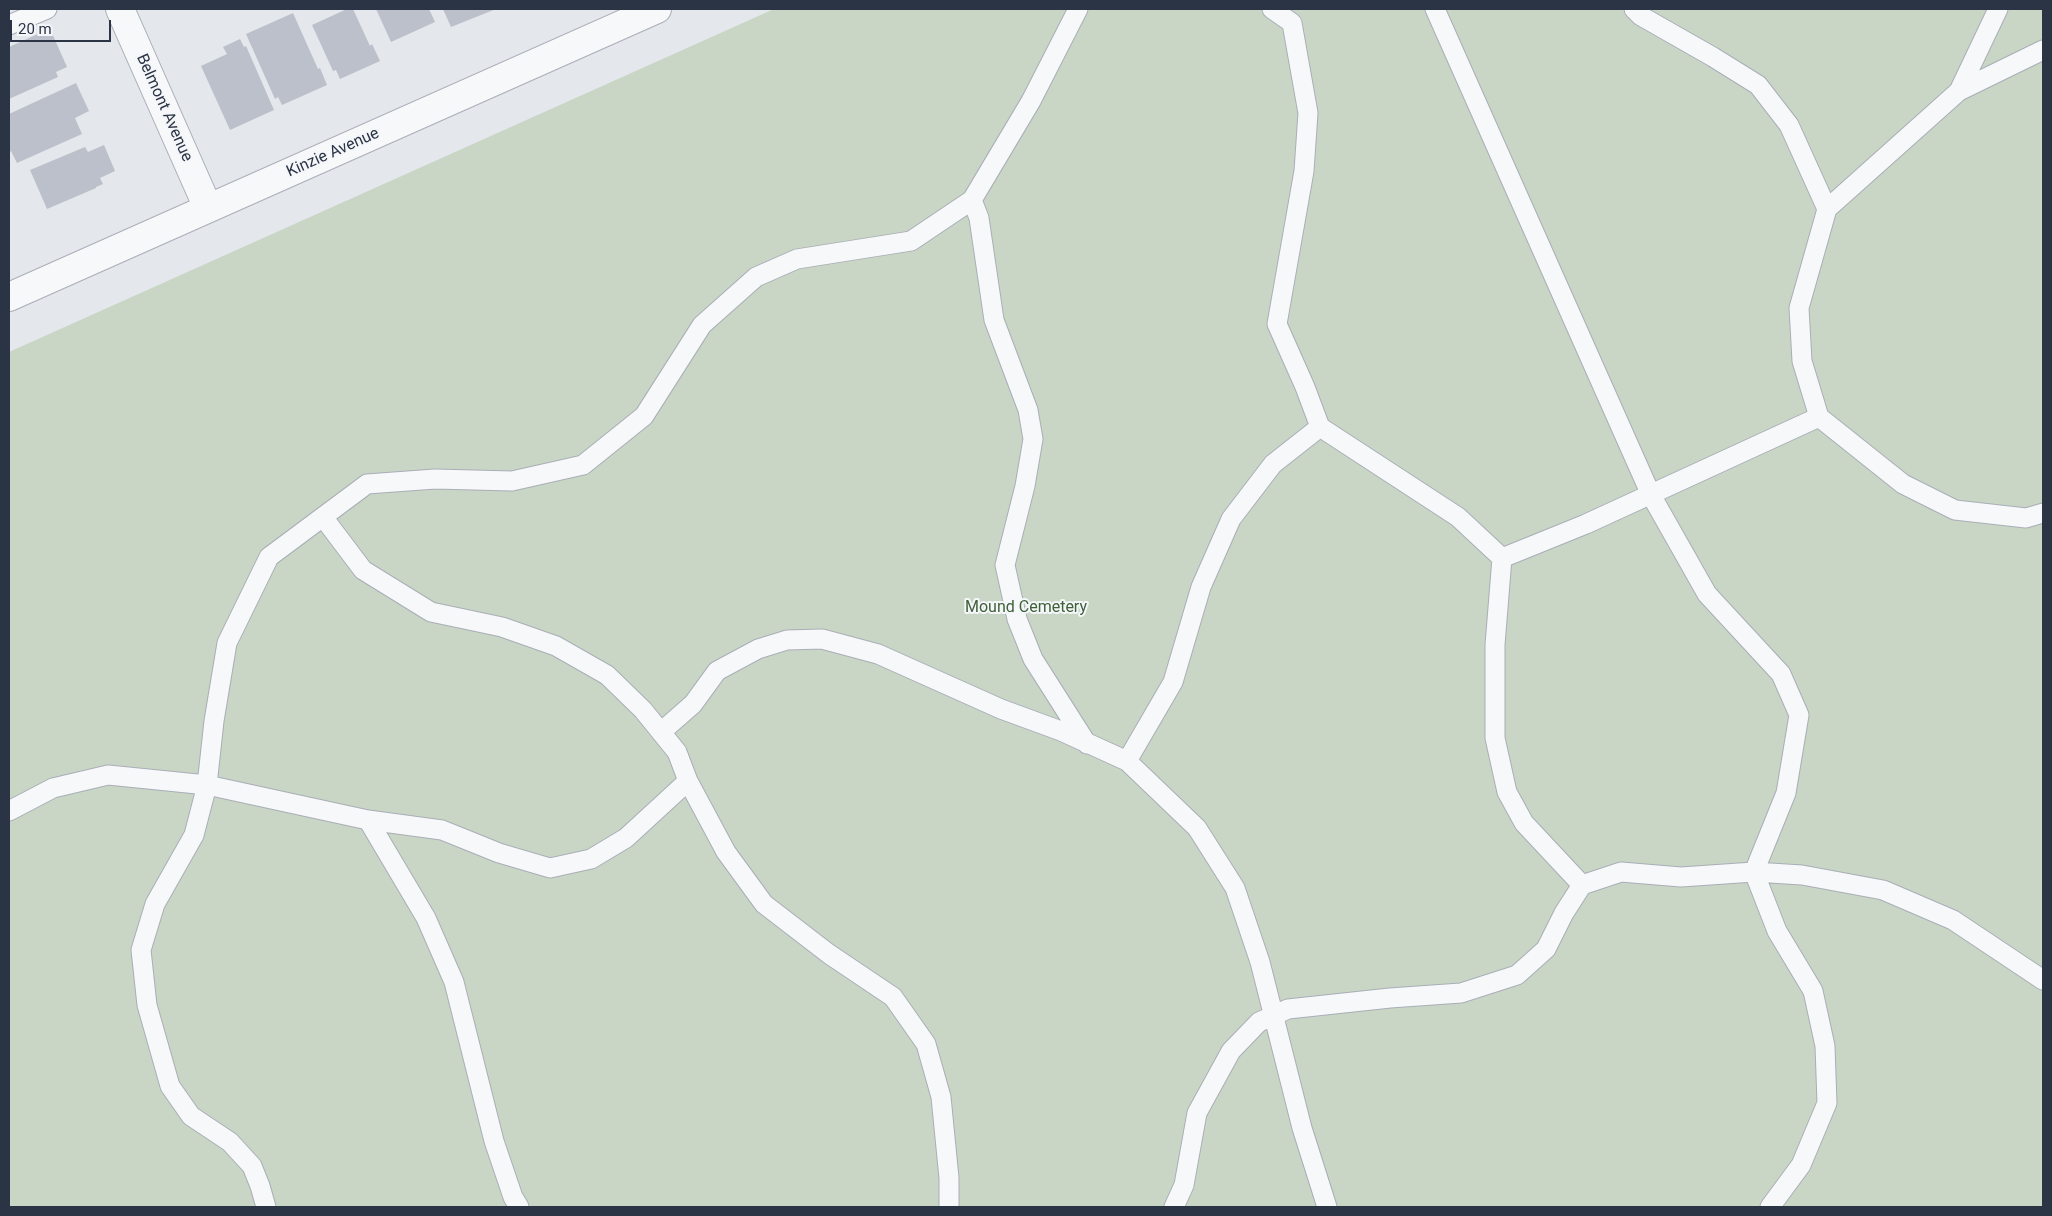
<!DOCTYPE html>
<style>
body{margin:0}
#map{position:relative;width:2052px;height:1216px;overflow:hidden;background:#e4e7ec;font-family:Roboto,sans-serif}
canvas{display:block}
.frame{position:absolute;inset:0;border:10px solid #2b3445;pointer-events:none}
.scale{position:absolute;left:10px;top:20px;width:101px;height:22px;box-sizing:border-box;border:2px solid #2b3445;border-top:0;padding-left:6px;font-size:15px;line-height:18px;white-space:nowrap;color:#2b3445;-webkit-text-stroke:4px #f4f6f9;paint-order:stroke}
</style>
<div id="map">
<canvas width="2052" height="1216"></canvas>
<div class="frame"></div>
<div class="scale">20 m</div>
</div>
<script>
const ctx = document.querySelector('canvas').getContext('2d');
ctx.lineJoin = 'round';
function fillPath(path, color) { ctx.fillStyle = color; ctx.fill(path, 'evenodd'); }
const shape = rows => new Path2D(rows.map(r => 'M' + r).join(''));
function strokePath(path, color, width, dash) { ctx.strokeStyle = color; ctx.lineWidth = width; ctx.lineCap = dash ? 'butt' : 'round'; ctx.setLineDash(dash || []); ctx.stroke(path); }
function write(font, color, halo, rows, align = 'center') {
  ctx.font = font + ' Roboto,sans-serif'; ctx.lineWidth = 4; ctx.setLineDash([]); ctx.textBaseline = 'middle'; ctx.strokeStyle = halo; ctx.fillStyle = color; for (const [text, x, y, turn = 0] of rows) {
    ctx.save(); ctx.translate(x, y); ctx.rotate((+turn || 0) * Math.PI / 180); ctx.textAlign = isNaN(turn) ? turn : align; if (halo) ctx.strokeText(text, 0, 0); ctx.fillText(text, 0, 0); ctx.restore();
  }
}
fillPath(shape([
 [774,9,2043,9,2043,1207,9,1207,9,352]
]), '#c9d6c5');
fillPath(shape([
 [347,9,353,9,370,46,372,44,380,61,340,79,336,70,333,71,312,25],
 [376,9,429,9,435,22,391,42],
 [443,9,496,9,451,27],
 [293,13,318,69,320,68,327,85,282,105,278,97,275,99,246,34],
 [51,31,67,67,56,72,58,77,9,99,9,47,40,33,41,36],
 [240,39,244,47,246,46,274,110,230,130,201,66,227,54,223,47],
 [76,83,89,111,75,118,82,134,17,163,11,151,9,153,9,114],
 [104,145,115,171,100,178,103,184,96,187,96,188,47,209,30,170,85,147,88,152]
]), '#bbc0ca');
const service = shape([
 [1272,9,1292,23,1308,113,1304,171,1277,324,1305,387,1320,427,1458,517,1502,558,1586,524,1819,417,1802,361,1799,308,1827,209,1959,91,2043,50],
 [1435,9,1651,495,1707,594,1781,674,1799,715,1786,793,1754,872,1777,931,1813,991,1825,1046,1827,1103,1801,1165,1770,1207],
 [1634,9,1641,16,1713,57,1758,85,1789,125,1827,209],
 [9,25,47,9],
 [1959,91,1998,9],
 [972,200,979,218,994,320,1028,410,1033,439,1025,486,1005,565,1017,619,1033,659,1087,744],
 [1819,417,1903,484,1955,510,2026,518,2043,513],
 [323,517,363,570,431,612,502,627,556,646,607,675,643,710,677,752,688,781,726,852,764,904,829,954,893,997,926,1044,941,1097,949,1178,949,1207],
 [1502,558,1495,645,1495,738,1507,792,1524,823,1582,885],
 [661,732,693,704,717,671,758,649,787,640,822,639,878,654,1001,709,1061,731,1127,761,1197,828,1235,888,1260,962,1302,1128,1327,1207],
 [1127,761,1173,682,1201,587,1231,519,1273,464,1320,427],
 [9,811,53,788,108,775,148,779,207,785,368,820,442,830,499,853,550,868,591,859,626,838,688,781],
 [368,820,426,918,454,982,494,1141,513,1197,519,1207],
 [266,1207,260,1186,252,1166,230,1142,191,1116,170,1086,147,1005,141,950,155,904,194,835,207,785,214,721,227,643,269,557,367,484,435,479,512,481,583,465,644,416,702,325,756,277,797,259,911,241,972,200,1031,101,1078,9],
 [1174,1207,1184,1185,1197,1113,1231,1051,1259,1022,1288,1009,1390,998,1461,993,1517,975,1546,949,1564,913,1582,885,1621,872,1681,877,1754,872,1802,875,1883,890,1953,920,2043,980]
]);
const minor = shape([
 [120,9,208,208]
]);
const tertiary = shape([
 [9,297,657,9]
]);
strokePath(service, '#a9aeb7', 21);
strokePath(minor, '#a9aeb7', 30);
strokePath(tertiary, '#a9aeb7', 30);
strokePath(service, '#f7f8fa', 19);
strokePath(minor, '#f7f8fa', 28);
strokePath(tertiary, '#f7f8fa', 28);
write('16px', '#2b3445', '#f4f6f9', [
 ["Belmont Avenue",164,108,66],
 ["Kinzie Avenue",333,153,-24]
]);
write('16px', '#3f6138', '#f4f6f9', [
 ["Mound Cemetery",1026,608]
]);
</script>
